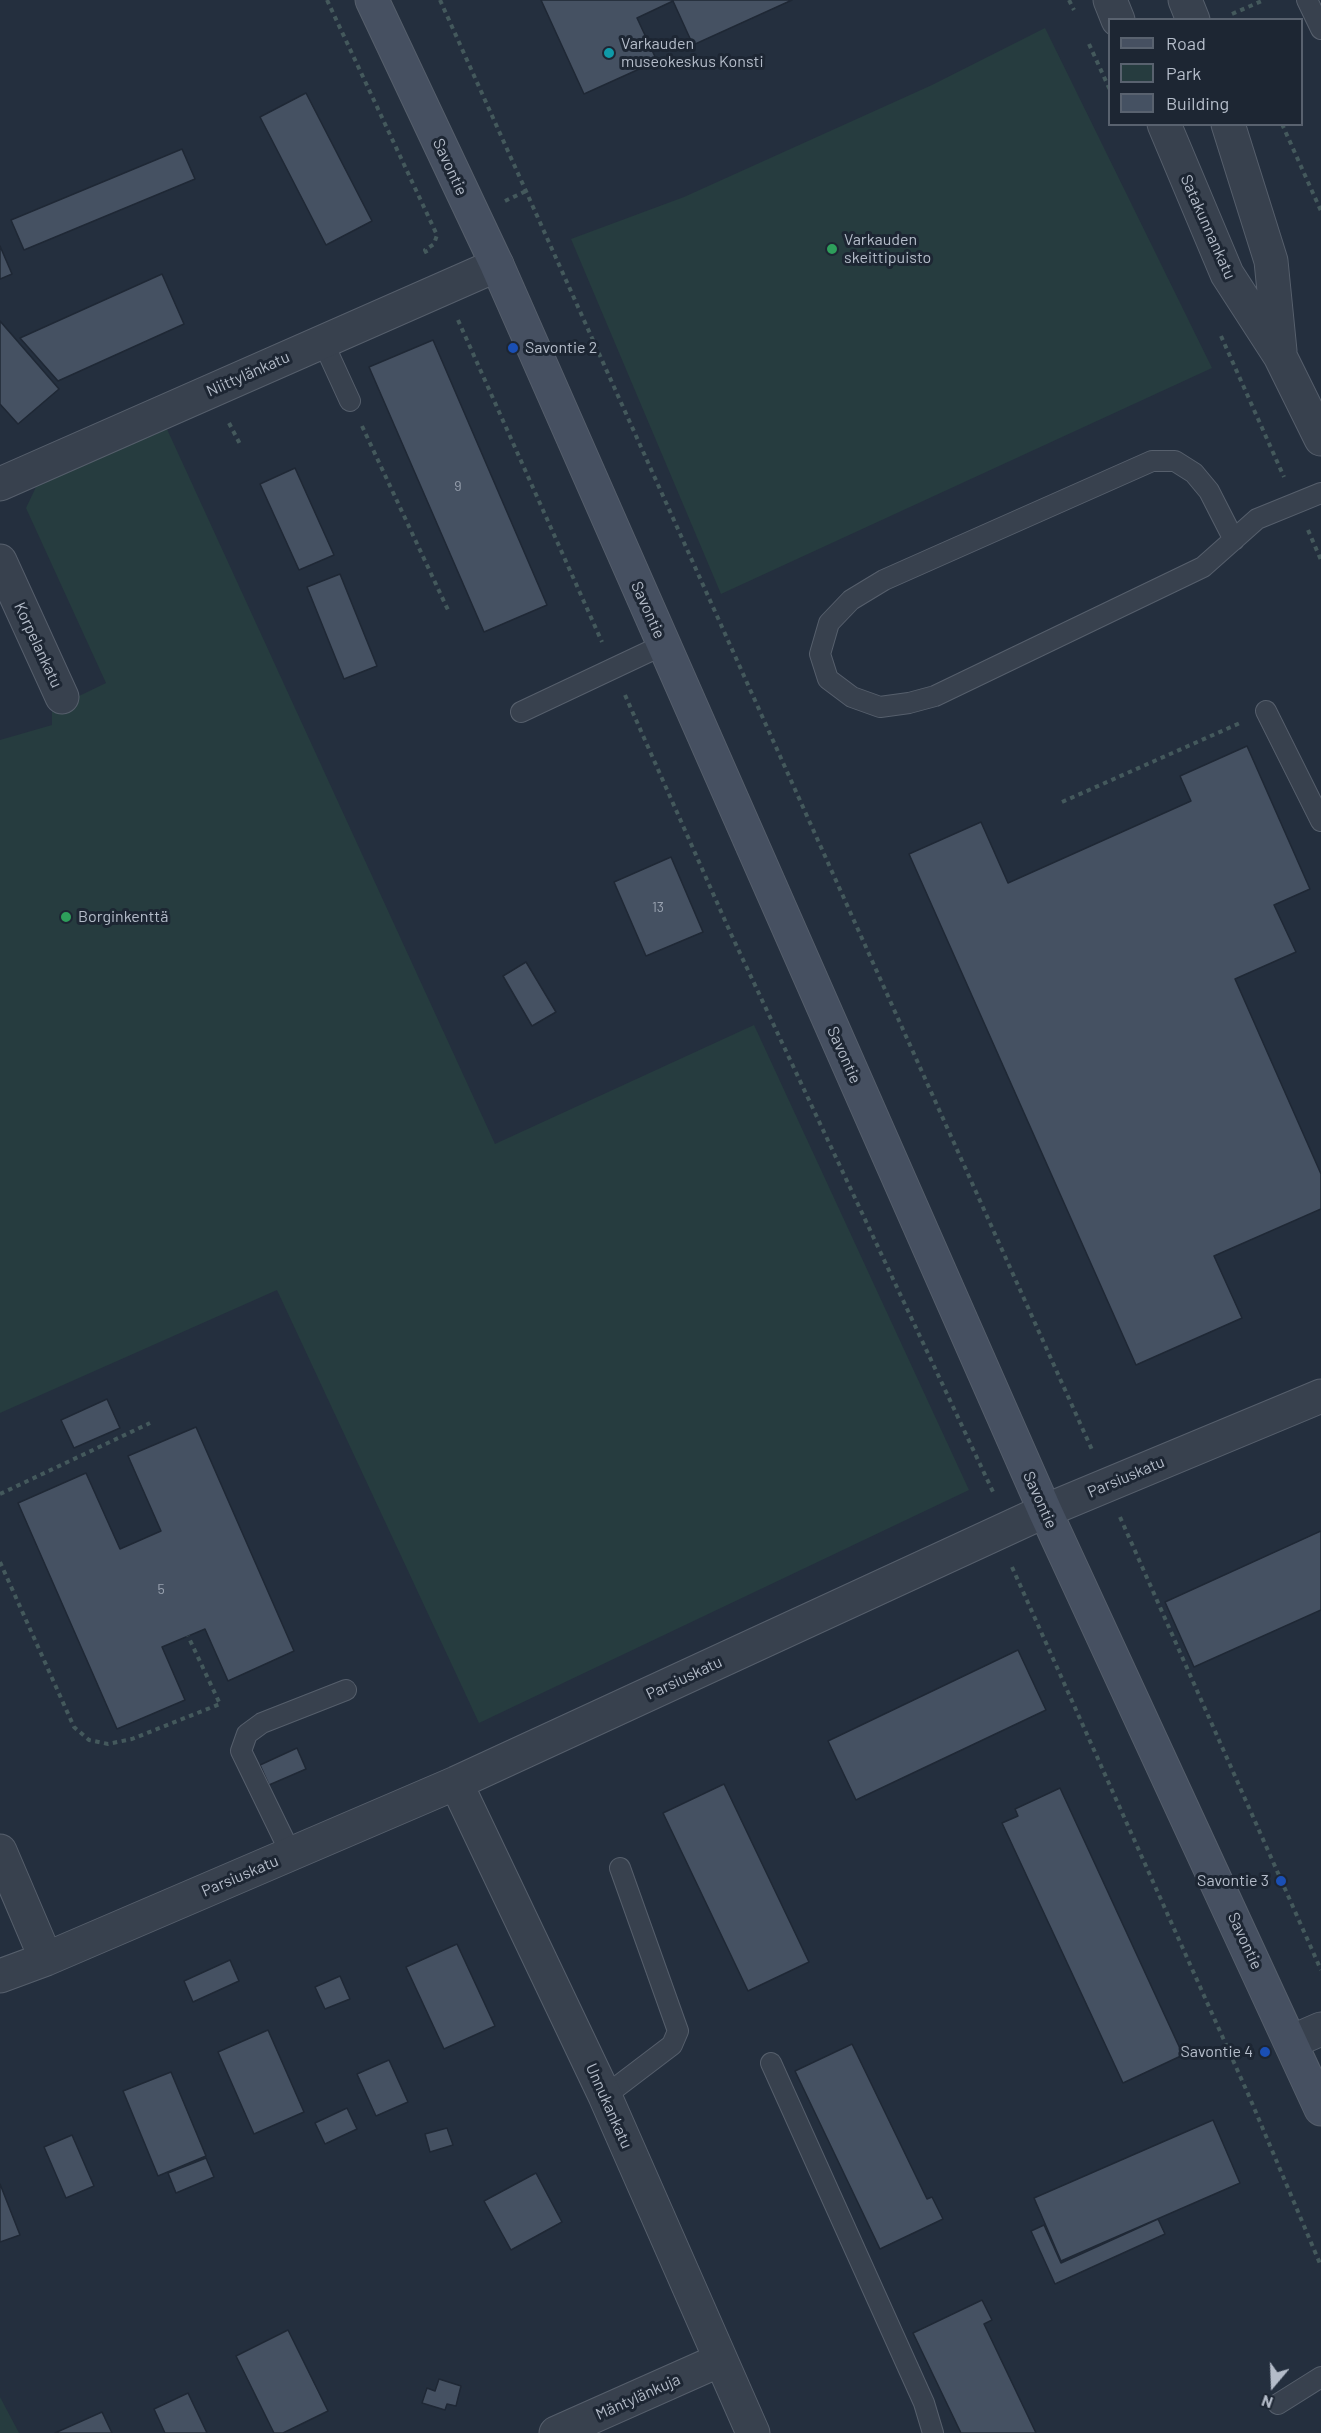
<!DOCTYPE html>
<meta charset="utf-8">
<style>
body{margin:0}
#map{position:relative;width:1321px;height:2433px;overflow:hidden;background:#242f3e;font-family:Barlow,sans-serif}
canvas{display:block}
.legend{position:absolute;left:1108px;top:18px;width:195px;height:108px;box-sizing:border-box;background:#1d2633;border:2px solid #59626f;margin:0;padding:8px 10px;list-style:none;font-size:18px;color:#b4bcc9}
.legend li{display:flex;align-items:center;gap:12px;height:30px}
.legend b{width:30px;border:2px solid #59626f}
.north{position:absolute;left:1243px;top:2355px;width:60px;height:60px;-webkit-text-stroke:4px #1d2633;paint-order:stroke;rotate:199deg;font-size:16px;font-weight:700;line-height:24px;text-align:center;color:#b4bcc9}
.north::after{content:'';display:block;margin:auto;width:21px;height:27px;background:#b4bcc9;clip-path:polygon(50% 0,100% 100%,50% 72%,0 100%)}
</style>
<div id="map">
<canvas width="1321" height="2433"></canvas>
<ul class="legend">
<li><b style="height:8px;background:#465061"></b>Road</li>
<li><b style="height:16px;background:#263c3f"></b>Park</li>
<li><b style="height:16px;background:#455162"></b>Building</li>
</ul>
<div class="north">N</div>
</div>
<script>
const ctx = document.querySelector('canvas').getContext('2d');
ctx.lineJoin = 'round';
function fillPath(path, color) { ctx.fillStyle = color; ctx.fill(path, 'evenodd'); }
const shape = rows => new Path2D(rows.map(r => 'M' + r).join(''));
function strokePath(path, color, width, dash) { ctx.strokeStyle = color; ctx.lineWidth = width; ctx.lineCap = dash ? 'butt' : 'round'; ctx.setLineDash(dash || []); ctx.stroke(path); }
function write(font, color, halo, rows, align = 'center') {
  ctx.font = font + ' Barlow,sans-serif'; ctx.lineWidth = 6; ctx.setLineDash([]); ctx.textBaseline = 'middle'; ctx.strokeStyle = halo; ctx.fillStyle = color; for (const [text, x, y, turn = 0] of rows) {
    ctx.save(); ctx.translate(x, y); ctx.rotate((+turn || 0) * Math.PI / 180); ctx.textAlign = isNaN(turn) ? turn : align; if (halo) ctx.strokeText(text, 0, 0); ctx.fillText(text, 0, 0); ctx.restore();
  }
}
fillPath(shape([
 [1045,28,1212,368,721,594,571,239,684,197,932,85],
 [166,427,495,1144,754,1025,969,1490,479,1723,277,1290,0,1413,0,740,52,725,52,709,106,683,26,508,36,487],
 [0,2397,19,2433,0,2433]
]), '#263c3f');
const building = shape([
 [541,0,792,0,693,45,673,1,637,18,657,61,584,94,541,0],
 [306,93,372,221,326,245,260,117,306,93],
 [182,149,195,179,24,250,11,220,182,149],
 [0,246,12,274,0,279,0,246],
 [162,274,184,324,58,381,20,338,162,274],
 [0,321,59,389,18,424,0,404,0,321],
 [433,340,547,605,484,632,369,367,433,340],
 [295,468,334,555,299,570,260,484,295,468],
 [340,574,377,666,344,679,307,587,340,574],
 [1247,746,1310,889,1274,905,1296,952,1235,979,1321,1174,1321,1209,1214,1256,1242,1318,1136,1365,909,854,981,822,1008,883,1191,801,1180,776,1247,746],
 [671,857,703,932,646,956,614,882,671,857],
 [526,962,556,1012,532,1026,503,976,526,962],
 [107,1399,120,1428,74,1448,61,1420,107,1399],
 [196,1427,294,1651,228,1681,205,1629,162,1647,185,1700,117,1729,18,1503,86,1473,120,1549,161,1531,128,1456,196,1427],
 [1321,1531,1321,1610,1194,1667,1165,1602,1321,1531],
 [1018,1650,1046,1710,856,1800,828,1741,1018,1650],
 [297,1748,306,1769,269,1785,260,1765,297,1748],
 [724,1784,809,1962,748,1991,663,1813,724,1784],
 [1060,1788,1183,2055,1123,2083,1002,1823,1018,1816,1015,1809,1060,1788],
 [457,1944,495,2026,444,2049,406,1967,457,1944],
 [230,1960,239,1981,193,2002,184,1981,230,1960],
 [340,1976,350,1999,325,2009,315,1987,340,1976],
 [268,2030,304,2112,254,2134,218,2052,268,2030],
 [852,2044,927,2199,932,2197,943,2219,880,2249,795,2071,852,2044],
 [389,2060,408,2102,376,2116,357,2074,389,2060],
 [171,2072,206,2156,158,2176,123,2091,171,2072],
 [347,2108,357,2129,325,2144,315,2123,347,2108],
 [1213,2120,1240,2183,1061,2261,1034,2198,1213,2120],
 [447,2128,453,2145,430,2152,425,2134,447,2128],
 [72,2135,94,2186,66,2198,44,2147,72,2135],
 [206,2158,214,2177,176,2193,168,2173,206,2158],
 [536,2173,562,2222,511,2250,484,2201,536,2173],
 [0,2184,20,2235,0,2242,0,2184],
 [1158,2219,1165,2234,1055,2284,1031,2231,1044,2225,1061,2263,1158,2219],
 [982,2300,992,2320,984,2324,1036,2433,961,2433,913,2333,982,2300],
 [288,2330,328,2411,283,2433,274,2433,236,2356,288,2330],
 [439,2379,461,2386,456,2406,447,2404,445,2410,422,2403,427,2388,435,2391,439,2379],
 [188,2393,207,2433,165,2433,154,2409,188,2393],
 [102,2412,112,2433,55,2433,102,2412]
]);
fillPath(building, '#455162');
strokePath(building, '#1f2835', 1.5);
const lane = shape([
 [1307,0,1321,29],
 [323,342,350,401],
 [1234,540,1209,491,1194,473,1175,461,1152,461,884,580,851,600,829,623,820,654,828,679,852,697,880,707,909,703,935,696,1203,567,1257,519,1321,493],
 [1266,711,1321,821],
 [521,712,663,645],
 [291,1854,241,1751,247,1734,262,1723,346,1690],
 [771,2063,924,2403,933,2433],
 [605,2096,672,2045,678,2031,620,1868],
 [1278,2404,1321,2377]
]);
const street = shape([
 [1110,0,1118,20],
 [1185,0,1193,20],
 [1164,124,1227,274,1280,356,1321,439],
 [1228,124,1271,261,1280,351],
 [0,484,497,265],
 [0,561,62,697],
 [456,1783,605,2096,753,2433],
 [0,1851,46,1959],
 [0,1976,46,1959,456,1783,1045,1511,1321,1396],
 [1291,2042,1321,2029],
 [556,2433,720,2360]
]);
const secondary = shape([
 [372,0,497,265,1045,1511,1321,2109]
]);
strokePath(lane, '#565f6c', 22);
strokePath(street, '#565f6c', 35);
strokePath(secondary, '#565f6c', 35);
strokePath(shape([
 [327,0,437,235,434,244,425,250,428,256],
 [440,0,1093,1452],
 [1069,0,1074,10],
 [1232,14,1264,0],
 [1089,44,1110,90],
 [1282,124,1321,211],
 [505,201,526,191],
 [458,320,602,642],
 [1221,336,1284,477],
 [229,423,241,446],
 [362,426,448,610],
 [1308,530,1321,560],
 [625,695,731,934,994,1494],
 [1062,802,1240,723],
 [0,1494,150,1423],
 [1120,1517,1321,1970],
 [0,1562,74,1727,89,1740,108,1744,132,1739,220,1704,188,1636],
 [1012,1567,1249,2096,1321,2266]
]), '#44595c', 4, [4.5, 4.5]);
strokePath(lane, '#38414e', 20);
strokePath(street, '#38414e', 33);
strokePath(secondary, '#465061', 33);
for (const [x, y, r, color] of [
 [609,53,6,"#0f9aa8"],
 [832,249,6,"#2e9e5b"],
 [513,348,6,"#1a4fb4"],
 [66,917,6,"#2e9e5b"],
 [1281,1881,6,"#1a4fb4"],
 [1265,2052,6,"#1a4fb4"]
]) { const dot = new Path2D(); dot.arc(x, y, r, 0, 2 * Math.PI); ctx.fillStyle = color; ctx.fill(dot); strokePath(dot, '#1d2633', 2); }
write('14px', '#98a1af', null, [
 ["9",458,486],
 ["13",658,907],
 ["5",161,1589]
]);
write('16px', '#b4bcc9', '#1d2633', [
 ["Varkauden",621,44],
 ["museokeskus Konsti",621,62],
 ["Varkauden",844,240],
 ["skeittipuisto",844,258],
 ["Savontie 2",525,348],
 ["Borginkenttä",78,917],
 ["Savontie 3",1269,1881,"right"],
 ["Savontie 4",1253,2052,"right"]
], 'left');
write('16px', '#b4bcc9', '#1d2633', [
 ["Savontie",450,167,65],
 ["Satakunnankatu",1208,227,66],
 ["Niittylänkatu",248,374,-24],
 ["Savontie",648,610,66],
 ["Korpelankatu",38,645,65],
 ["Savontie",844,1055,66],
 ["Parsiuskatu",1126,1477,-23],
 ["Savontie",1040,1500,66],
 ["Parsiuskatu",684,1678,-25],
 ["Parsiuskatu",240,1876,-23],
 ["Savontie",1245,1941,65],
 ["Unnukankatu",609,2106,66],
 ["Mäntylänkuja",638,2397,-24]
]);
</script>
